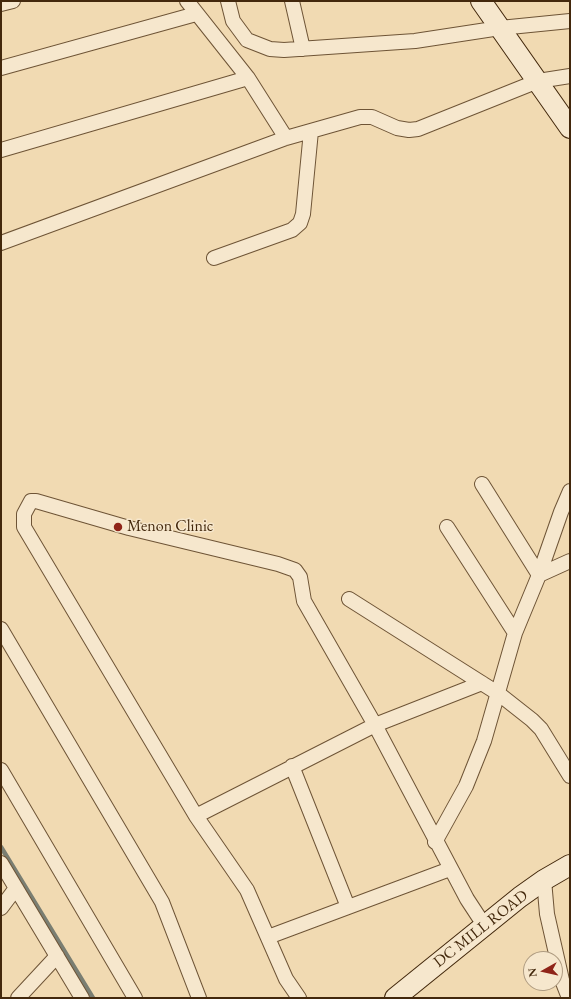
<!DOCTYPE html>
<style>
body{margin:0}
#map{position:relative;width:571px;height:999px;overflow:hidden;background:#f1dab2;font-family:"EB Garamond",serif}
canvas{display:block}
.frame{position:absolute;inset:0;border:2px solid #43280c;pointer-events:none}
.north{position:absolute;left:523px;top:951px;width:40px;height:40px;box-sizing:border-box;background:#f6e7cd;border:1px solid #ae9b80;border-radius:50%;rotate:262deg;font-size:11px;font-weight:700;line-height:16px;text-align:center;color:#43280c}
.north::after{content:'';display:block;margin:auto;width:14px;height:18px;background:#8f2418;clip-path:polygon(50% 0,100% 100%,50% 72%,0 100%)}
</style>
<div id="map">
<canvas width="571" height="999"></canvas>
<div class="frame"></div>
<div class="north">N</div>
</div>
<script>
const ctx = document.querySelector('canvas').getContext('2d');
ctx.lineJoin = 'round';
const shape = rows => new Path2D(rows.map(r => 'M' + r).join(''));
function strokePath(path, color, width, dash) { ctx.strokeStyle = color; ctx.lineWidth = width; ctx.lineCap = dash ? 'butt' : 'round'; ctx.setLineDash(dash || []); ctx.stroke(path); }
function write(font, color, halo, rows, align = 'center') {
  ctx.font = font + ' "EB Garamond",serif'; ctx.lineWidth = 3; ctx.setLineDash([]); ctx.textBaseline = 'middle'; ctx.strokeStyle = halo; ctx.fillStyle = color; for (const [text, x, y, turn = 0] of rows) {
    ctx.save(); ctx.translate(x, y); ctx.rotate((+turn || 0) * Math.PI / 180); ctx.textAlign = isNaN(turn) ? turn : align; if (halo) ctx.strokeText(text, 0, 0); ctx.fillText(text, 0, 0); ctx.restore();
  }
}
strokePath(shape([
 [1,847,93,998]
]), '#7a7e72', 4.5);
const minor = shape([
 [187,1,248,78,286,138],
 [228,1,233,21,247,40,270,49,284,50,415,41,500,28,570,21],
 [292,1,303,49],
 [1,4,13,1],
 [1,68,196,14],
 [1,150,248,78],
 [1,243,286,138,360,117,372,117,397,128,409,130,418,129,538,81,570,76],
 [214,258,292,230,300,223,303,214,311,131],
 [482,484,539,575,570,561],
 [447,527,515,633],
 [349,599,499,694,532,720,541,729,570,776],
 [1,629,162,902,199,998],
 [292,766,348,907],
 [1,770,135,998],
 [196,816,375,725,482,683],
 [435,842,466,786,484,741,515,633,539,575,561,512,570,491],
 [1,863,82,998],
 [544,880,547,914,562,980,569,998],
 [1,908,16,888],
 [268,937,450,869],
 [18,998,57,956],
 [299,998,286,979,247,890,196,816,24,527,24,514,31,501,36,501,129,528,278,564,295,570,300,577,304,601,375,725,467,899,484,925]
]);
const secondary = shape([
 [481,1,570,128],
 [395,998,520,897,544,880,570,865]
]);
strokePath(minor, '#6e5436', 16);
strokePath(secondary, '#43280c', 22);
strokePath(minor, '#f6e7cd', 14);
strokePath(secondary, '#f6e7cd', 20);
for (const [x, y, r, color] of [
 [118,527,5,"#8f2418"]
]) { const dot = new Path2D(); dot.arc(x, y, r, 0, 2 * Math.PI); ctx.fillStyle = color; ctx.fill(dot); strokePath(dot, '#f6e7cd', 1.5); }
write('16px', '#43280c', '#f6e7cd', [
 ["Menon Clinic",127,527]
], 'left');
write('16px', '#43280c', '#f6e7cd', [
 ["DC MILL ROAD",481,929,-38]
]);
</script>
